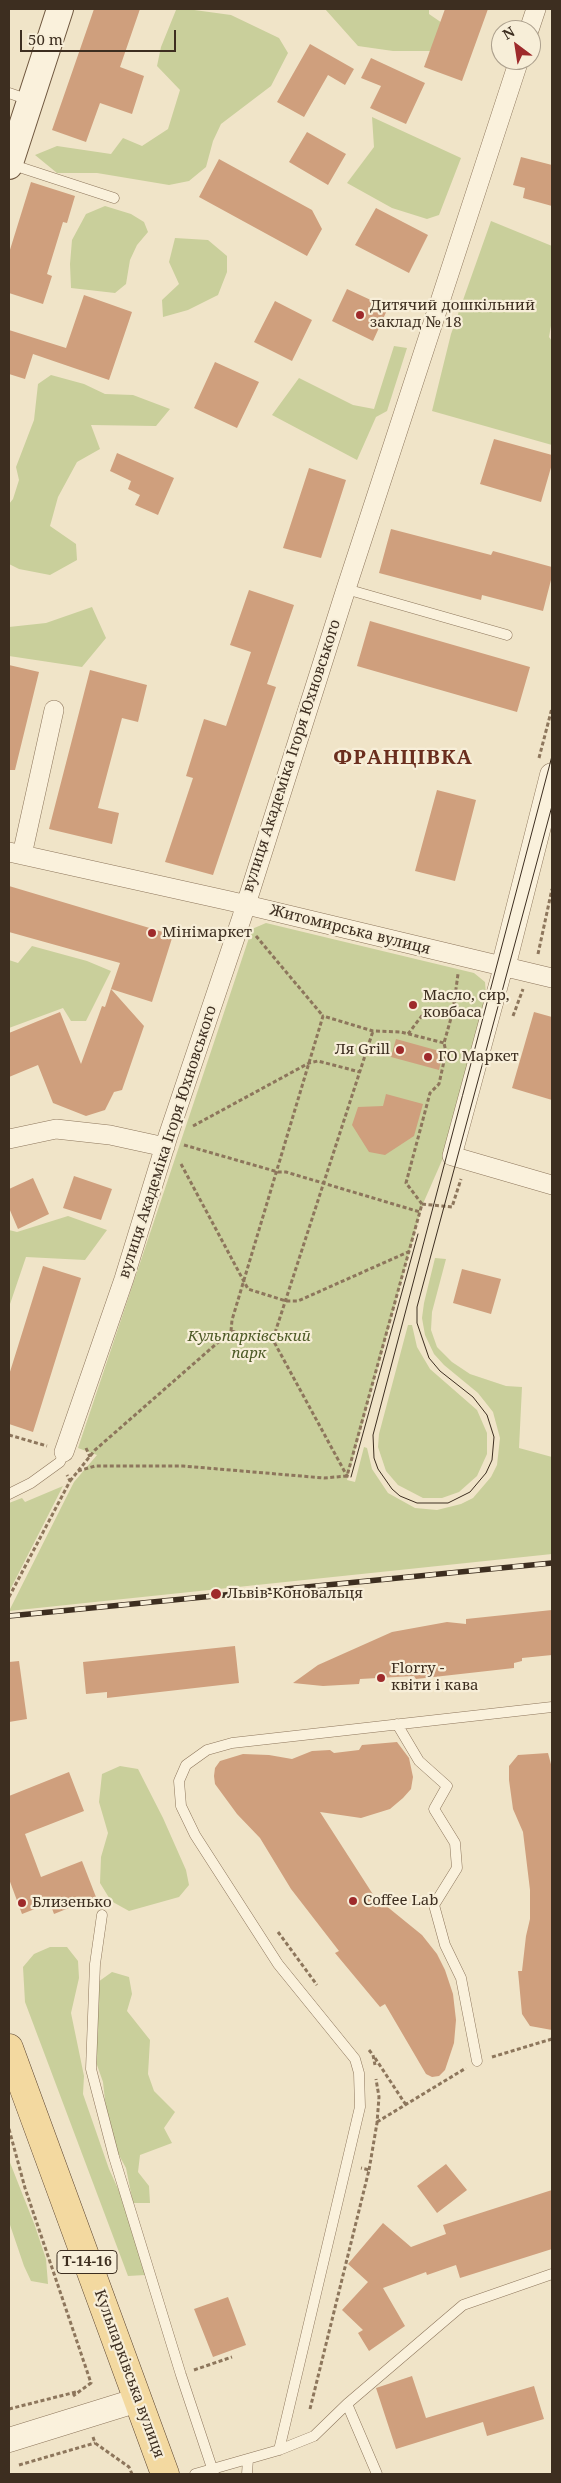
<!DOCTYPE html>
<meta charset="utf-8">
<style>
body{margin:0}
#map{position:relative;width:561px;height:2483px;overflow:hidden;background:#f0e4c8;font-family:"Noto Serif",serif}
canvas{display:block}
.frame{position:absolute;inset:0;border:10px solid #3d2e20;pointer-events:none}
.north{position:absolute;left:491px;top:20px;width:50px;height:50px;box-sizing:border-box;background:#f7eed8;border:1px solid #ada18e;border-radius:50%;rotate:329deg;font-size:14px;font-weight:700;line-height:20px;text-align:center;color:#3d2e20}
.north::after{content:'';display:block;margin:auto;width:18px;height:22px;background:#9e2a2b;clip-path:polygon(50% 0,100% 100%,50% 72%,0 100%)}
.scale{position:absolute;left:20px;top:30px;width:156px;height:22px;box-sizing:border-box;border:2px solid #3d2e20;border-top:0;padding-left:6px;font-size:15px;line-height:18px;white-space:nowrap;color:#3d2e20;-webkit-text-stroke:4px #f7eed8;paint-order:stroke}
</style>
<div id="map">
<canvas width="561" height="2483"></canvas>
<div class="frame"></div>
<div class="north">N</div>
<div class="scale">50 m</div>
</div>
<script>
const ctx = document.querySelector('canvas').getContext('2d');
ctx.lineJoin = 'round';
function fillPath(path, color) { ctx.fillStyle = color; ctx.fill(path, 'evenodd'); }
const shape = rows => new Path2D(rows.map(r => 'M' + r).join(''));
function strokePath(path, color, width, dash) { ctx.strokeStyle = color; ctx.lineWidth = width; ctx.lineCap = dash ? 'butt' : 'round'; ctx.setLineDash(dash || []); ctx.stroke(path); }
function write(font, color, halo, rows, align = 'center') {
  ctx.font = font + ' "Noto Serif",serif'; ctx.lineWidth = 4.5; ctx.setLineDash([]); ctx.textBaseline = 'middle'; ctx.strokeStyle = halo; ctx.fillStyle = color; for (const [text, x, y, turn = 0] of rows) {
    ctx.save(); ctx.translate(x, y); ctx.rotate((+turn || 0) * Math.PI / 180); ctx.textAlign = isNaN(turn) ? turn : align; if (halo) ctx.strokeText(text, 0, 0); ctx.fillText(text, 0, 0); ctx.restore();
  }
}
fillPath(shape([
 [187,9,231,15,279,38,288,53,271,86,221,124,213,141,206,167,189,181,169,185,97,173,57,173,35,155,57,146,111,154,123,138,142,146,168,129,180,90,157,66,161,47,176,10],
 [325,9,429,9,429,14,445,25,431,51,393,51,358,46],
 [372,117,461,158,439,215,427,219,392,208,347,183,374,147],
 [105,206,131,214,144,222,148,232,137,245,130,260,126,284,115,293,71,288,70,264,72,240,86,214],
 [491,221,552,246,552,320,549,337,552,341,552,445,432,411,451,334],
 [175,238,208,240,227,256,227,272,218,295,188,310,163,317,162,300,179,284,169,262],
 [394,346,407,348,387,411,376,417,357,460,272,415,299,378,353,405,374,409],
 [51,375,84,384,105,394,133,395,170,409,156,426,91,425,100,449,77,462,58,497,50,526,76,544,77,560,50,575,19,569,9,564,9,504,13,499,19,480,16,467,34,420,38,384],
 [92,607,106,638,82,667,9,656,9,627,46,623],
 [266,923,474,973,485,982,486,994,443,1158,422,1206,347,1480,355,1482,364,1447,367,1448,372,1469,388,1493,415,1508,437,1510,461,1504,473,1498,491,1477,497,1465,500,1438,493,1412,478,1393,444,1365,434,1354,425,1335,422,1318,424,1303,435,1258,446,1259,432,1312,431,1330,437,1347,452,1362,470,1374,506,1386,522,1387,519,1448,552,1457,552,1554,9,1611,74,1482,97,1455,78,1448,252,929],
 [32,946,87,961,111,971,86,1021,71,1021,63,1008,9,1028,9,960,18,963],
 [68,1216,107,1230,85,1260,26,1257,9,1307,9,1230,17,1232],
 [408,1325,412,1325,417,1347,430,1369,477,1410,487,1433,487,1454,477,1476,459,1492,442,1498,423,1498,398,1485,386,1471,378,1447,379,1434],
 [63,1486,9,1592,9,1503,22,1498,25,1502],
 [120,1766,138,1769,163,1818,186,1870,189,1885,179,1897,129,1911,111,1901,100,1883,101,1857,108,1833,99,1802,102,1774],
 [50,1947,67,1947,78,1961,79,1978,71,2013,84,2076,83,2094,109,2169,149,2257,145,2275,128,2276,25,2002,23,1967,34,1954],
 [112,1972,129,1977,132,1994,127,2011,150,2040,148,2074,154,2091,175,2112,164,2128,172,2143,140,2155,138,2172,149,2186,150,2203,133,2203,126,2168,109,2137,103,2082,91,2048,98,1982],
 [9,2160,35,2226,46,2259,48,2284,31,2281,24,2266,9,2222]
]), '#c9cf9b');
fillPath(shape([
 [94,9,140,9,120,67,144,76,132,114,100,103,86,142,52,130],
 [445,9,488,9,462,81,424,67],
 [310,44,354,69,345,85,328,75,304,117,277,102],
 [371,58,425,83,406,124,370,108,381,86,361,78],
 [307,132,346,154,328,185,289,162],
 [521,157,552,165,552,206,523,198,525,188,513,185],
 [219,159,312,210,322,229,307,256,199,197],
 [31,182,75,196,67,223,63,222,47,274,52,276,43,304,9,293,9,253],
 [376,208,428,235,409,273,355,245],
 [347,289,388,308,373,341,332,321],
 [84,295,132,312,109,380,33,354,25,379,9,374,9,330,66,348],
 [275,301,312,320,292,361,254,342],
 [215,362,259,382,237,428,194,408],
 [494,439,552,455,552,464,541,502,480,484],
 [117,453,174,478,158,515,135,505,140,495,128,489,131,481,110,471],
 [309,468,346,480,321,558,283,548],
 [391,529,491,555,493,551,552,567,552,576,543,611,482,595,481,600,379,573],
 [249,590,294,605,267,684,276,687,213,875,165,862,193,778,186,776,204,719,226,726,251,652,230,645],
 [370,621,530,667,517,712,357,666],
 [9,665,39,672,15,770,9,770],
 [90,670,147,685,138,722,122,718,98,808,119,813,112,844,49,829],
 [437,790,476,800,455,881,415,871],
 [9,886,173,935,152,1002,111,989,120,963,9,932],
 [111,989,144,1026,122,1090,114,1092,105,1110,86,1116,53,1103,38,1065,9,1077,9,1033,60,1012,81,1064,102,1006,105,1007],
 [534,1012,552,1017,552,1100,512,1088],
 [396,1039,443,1052,439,1070,391,1057],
 [386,1094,423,1104,414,1136,385,1155,369,1152,352,1125,358,1107,383,1106],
 [74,1176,112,1189,101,1220,63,1208],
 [33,1178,49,1214,18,1229,9,1208,9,1189],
 [43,1266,81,1278,33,1432,9,1424,9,1375],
 [462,1269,501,1279,491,1314,453,1303],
 [552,1610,552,1655,522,1658,522,1661,514,1663,514,1668,416,1679,414,1676,360,1679,359,1684,323,1686,293,1683,318,1665,392,1632,447,1622,466,1624,466,1619],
 [235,1646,239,1683,107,1698,107,1692,86,1694,83,1662],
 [19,1661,27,1719,9,1722,9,1662],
 [397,1742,409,1758,413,1777,411,1789,403,1798,390,1809,361,1818,320,1812,374,1896,422,1935,437,1954,445,1970,453,1994,456,2020,454,2043,445,2070,439,2076,432,2077,426,2074,385,2004,380,2007,335,1953,339,1951,291,1889,260,1838,237,1814,215,1784,214,1776,215,1768,220,1761,243,1754,269,1755,292,1759,312,1751,330,1750,334,1753,359,1750,362,1745],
 [548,1753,552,1768,552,2030,530,2026,522,2014,518,1971,522,1971,526,1936,530,1919,530,1890,523,1832,513,1809,509,1780,509,1766,518,1755],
 [69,1772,84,1811,25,1834,41,1877,82,1861,96,1897,54,1914,50,1903,22,1914,9,1879,9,1796],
 [446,2164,467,2190,437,2213,417,2186],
 [552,2190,552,2249,460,2278,456,2265,427,2275,426,2272,383,2288,405,2326,369,2351,358,2333,363,2330,342,2310,368,2282,348,2264,383,2223,411,2247,446,2234,443,2225],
 [228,2297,246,2345,213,2357,194,2309],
 [412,2376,426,2418,534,2386,544,2419,487,2436,483,2422,396,2449,376,2388]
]), '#cf9f7d');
const service = shape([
 [9,93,29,100],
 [10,164,114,198],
 [346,589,507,635],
 [9,1494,31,1483,60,1462,64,1452],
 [397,1724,419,1761,447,1786,434,1809,455,1843,457,1868,434,1905,445,1945,461,1978,477,2061],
 [102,1915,95,1964,91,2069,114,2157,181,2375,214,2474],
 [347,2404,377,2474],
 [279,2450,360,2107,359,2073,355,2059,278,1964,195,1835,181,1806,179,1781,186,1765,207,1750,232,1743,552,1707],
 [195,2474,279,2450,314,2436,347,2404,463,2305,552,2274],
 [247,2474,248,2459]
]);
const minor = shape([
 [529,30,536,9],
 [9,852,230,901,552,978],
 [22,855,54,710],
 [503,968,452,1156,552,1185],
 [9,1139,56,1129,110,1135,165,1147],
 [64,1452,124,1279,168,1136,242,917,346,589,519,60]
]);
const tertiary = shape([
 [503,968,552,775],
 [9,2440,138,2400]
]);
const secondary = shape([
 [9,166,60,9]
]);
const primary = shape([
 [9,2048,165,2474]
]);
strokePath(service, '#8d765c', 11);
strokePath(minor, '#8d765c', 20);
strokePath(tertiary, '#8d765c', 25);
strokePath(secondary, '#6f573f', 28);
strokePath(primary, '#5b4430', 29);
strokePath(shape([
 [539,758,552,708],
 [256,936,323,1016],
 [538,954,552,889],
 [513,1016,523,989],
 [408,1034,427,1009,453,1011],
 [193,1126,309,1063,318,1061,360,1072],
 [184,1145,278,1172,286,1172,420,1212],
 [181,1164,248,1289,286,1301,298,1301,408,1252],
 [422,1204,452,1207,461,1179],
 [231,1331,232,1320,323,1016,373,1031,401,1032,444,1043],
 [273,1339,373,1031],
 [9,1435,47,1446],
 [86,1448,90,1457],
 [78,1471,95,1466,183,1466,324,1478,347,1476,422,1204,406,1183,430,1093,439,1084,446,1052,444,1043,453,1011,458,974],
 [70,1481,95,1450,231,1331,273,1340,347,1476,351,1477],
 [9,1597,70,1481,67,1475],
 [9,1882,10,1882],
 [278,1932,317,1985],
 [369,2050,373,2055,375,2065],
 [492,2057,552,2039],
 [375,2058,406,2105],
 [377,2122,466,2068],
 [9,2129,25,2188,91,2383,73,2396],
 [369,2170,377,2123,379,2097,376,2079],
 [194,2370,232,2357],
 [9,2409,76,2392],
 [310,2409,369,2170,361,2168],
 [93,2437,95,2443,129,2467,132,2474],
 [19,2465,95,2443]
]), '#8d765c', 3, [4, 2.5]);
strokePath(service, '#faf1dc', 10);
strokePath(minor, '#faf1dc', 19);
strokePath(tertiary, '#faf1dc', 24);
strokePath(secondary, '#faf1dc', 26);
strokePath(primary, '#f3d9a0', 28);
strokePath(shape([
 [552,756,373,1435,374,1458,378,1469,392,1489,400,1496,417,1503,448,1503,470,1492,486,1473,492,1460,494,1437,487,1415,473,1397,440,1371,429,1358,417,1323,417,1307,552,806],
 [351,1477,418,1234]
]), '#3d2e20', 1);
const rail = shape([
 [9,1616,552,1563]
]);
strokePath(rail, '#3d2e20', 5.5);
strokePath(rail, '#f7eed8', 4, [11]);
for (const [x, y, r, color] of [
 [360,315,5,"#9e2a2b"],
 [152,933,5,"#9e2a2b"],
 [413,1005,5,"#9e2a2b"],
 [400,1050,5,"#9e2a2b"],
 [428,1057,5,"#9e2a2b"],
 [216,1594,6,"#9e2a2b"],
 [381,1678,5,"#9e2a2b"],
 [353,1901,5,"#9e2a2b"],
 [22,1903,5,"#9e2a2b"]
]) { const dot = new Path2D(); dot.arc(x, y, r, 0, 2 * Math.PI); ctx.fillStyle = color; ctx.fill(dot); strokePath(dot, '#f7eed8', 2); }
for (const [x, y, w] of [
 [87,2262,60]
]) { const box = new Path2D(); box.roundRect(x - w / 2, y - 11.5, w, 23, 4); ctx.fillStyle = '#f7eed8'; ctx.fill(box); strokePath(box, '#3d2e20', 1); }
write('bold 14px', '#3d2e20', null, [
 ["Т-14-16",87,2262]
]);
write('15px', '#3d2e20', '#f7eed8', [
 ["Дитячий дошкільний",370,306],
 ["заклад № 18",370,323],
 ["Мінімаркет",162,933],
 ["Масло, сир,",423,996],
 ["ковбаса",423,1013],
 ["Ля Grill",390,1050,"right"],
 ["ГО Маркет",438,1057],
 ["Львів-Коновальця",227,1594],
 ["Florry -",391,1669],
 ["квіти і кава",391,1686],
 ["Coffee Lab",363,1901],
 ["Близенько",32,1903]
], 'left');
write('15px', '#3d2e20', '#f7eed8', [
 ["вулиця Академіка Ігоря Юхновського",292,756,-72],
 ["Житомирська вулиця",350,930,14],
 ["вулиця Академіка Ігоря Юхновського",168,1142,-72],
 ["Кульпарківська вулиця",129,2374,70]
]);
write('italic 15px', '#4d5a26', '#f7eed8', [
 ["Кульпарківський",249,1337],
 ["парк",249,1354]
]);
ctx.letterSpacing = '1px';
write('bold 20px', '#6b2e1e', '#f7eed8', [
 ["ФРАНЦІВКА",403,758]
]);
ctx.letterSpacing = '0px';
</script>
